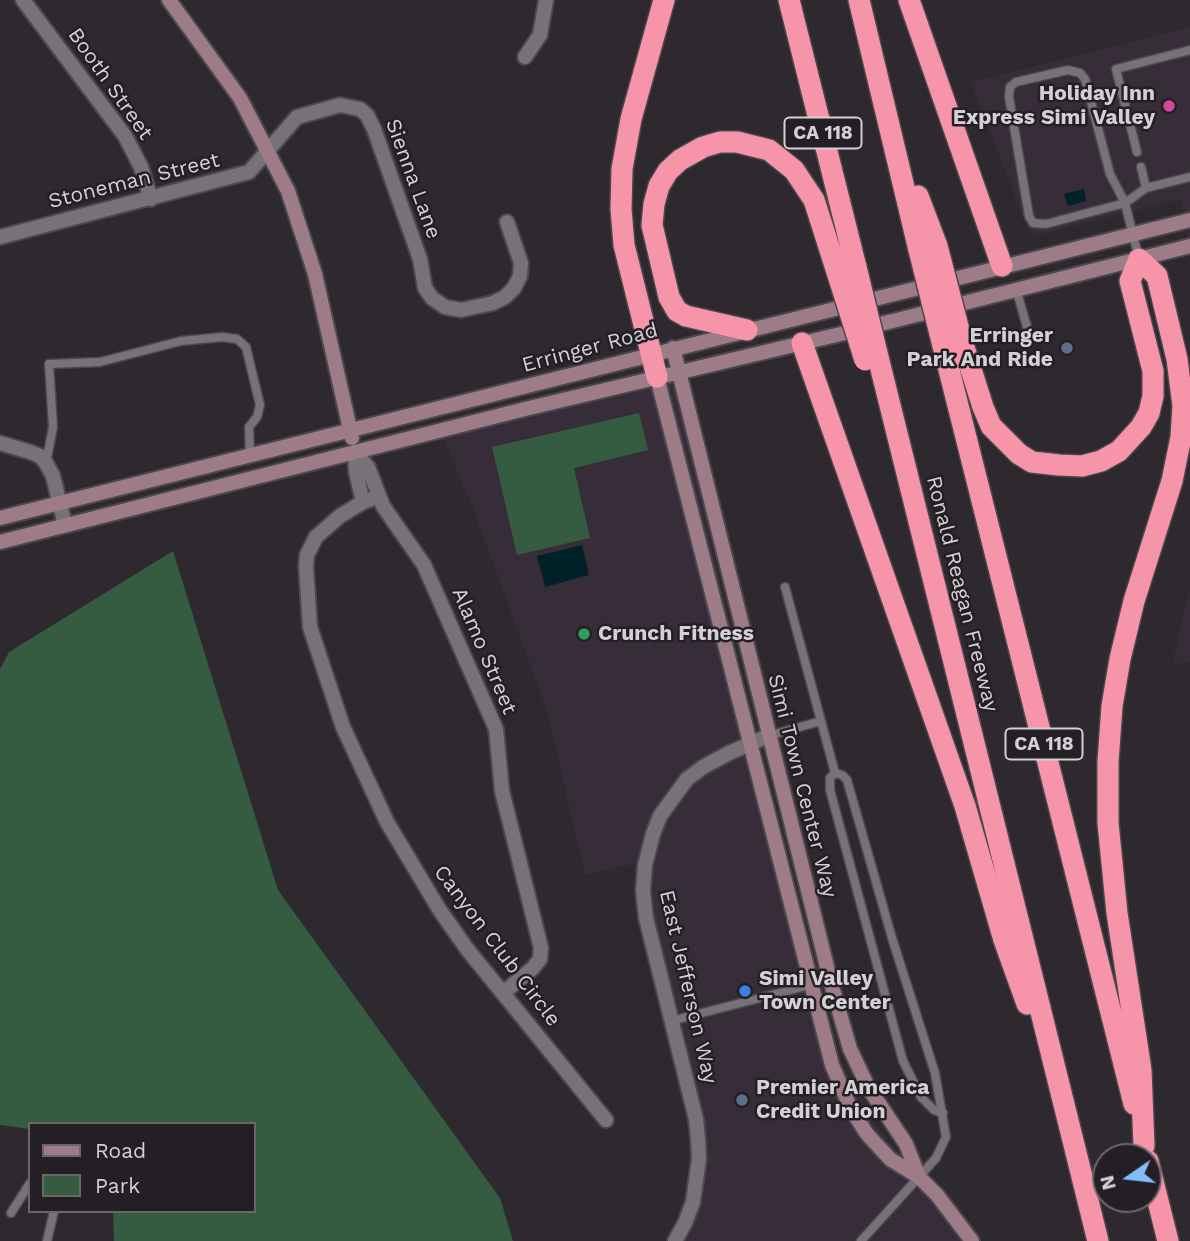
<!DOCTYPE html>
<style>
body{margin:0}
#map{position:relative;width:1190px;height:1241px;overflow:hidden;background:#2d292f;font-family:"Work Sans",sans-serif}
canvas{display:block}
.legend{position:absolute;left:28px;top:1122px;width:228px;height:91px;box-sizing:border-box;background:#241f25;border:2px solid #6a666b;margin:0;padding:9px 12px;list-style:none;font-size:21px;color:#d4d1d5}
.legend li{display:flex;align-items:center;gap:14px;height:35px}
.legend b{width:35px;border:2px solid #6a666b}
.north{position:absolute;left:1092px;top:1143px;width:70px;height:70px;box-sizing:border-box;background:#241f25;border:2px solid #6a666b;border-radius:50%;rotate:256deg;font-size:19px;font-weight:700;line-height:28px;text-align:center;color:#d4d1d5}
.north::after{content:'';display:block;margin:auto;width:24px;height:32px;background:#80bdfa;clip-path:polygon(50% 0,100% 100%,50% 72%,0 100%)}
</style>
<div id="map">
<canvas width="1190" height="1241"></canvas>
<ul class="legend">
<li><b style="height:9px;background:#9d7c87"></b>Road</li>
<li><b style="height:19px;background:#355c40"></b>Park</li>
</ul>
<div class="north">N</div>
</div>
<script>
const ctx = document.querySelector('canvas').getContext('2d');
ctx.lineJoin = 'round';
function fillPath(path, color) { ctx.fillStyle = color; ctx.fill(path, 'evenodd'); }
const shape = rows => new Path2D(rows.map(r => 'M' + r).join(''));
function strokePath(path, color, width, dash) { ctx.strokeStyle = color; ctx.lineWidth = width; ctx.lineCap = dash ? 'butt' : 'round'; ctx.setLineDash(dash || []); ctx.stroke(path); }
function write(font, color, halo, rows, align = 'center') {
  ctx.font = font + ' "Work Sans",sans-serif'; ctx.lineWidth = 5; ctx.setLineDash([]); ctx.textBaseline = 'middle'; ctx.strokeStyle = halo; ctx.fillStyle = color; for (const [text, x, y, turn = 0] of rows) {
    ctx.save(); ctx.translate(x, y); ctx.rotate((+turn || 0) * Math.PI / 180); ctx.textAlign = isNaN(turn) ? turn : align; if (halo) ctx.strokeText(text, 0, 0); ctx.fillText(text, 0, 0); ctx.restore();
  }
}
fillPath(shape([
 [1190,27,1190,242,1180,199,1037,235,1027,228,971,82],
 [673,378,758,743,840,1061,873,1121,969,1241,680,1241,703,1138,648,899,650,860,585,875,547,711,472,506,443,438],
 [1190,587,1190,661,1172,665]
]), '#362d39');
fillPath(shape([
 [639,413,648,450,574,468,590,538,517,555,492,447],
 [173,551,278,890,500,1198,513,1241,114,1241,113,1211,254,1211,254,1124,30,1124,30,1129,0,1125,0,669,9,652]
]), '#355c40');
fillPath(shape([
 [1084,189,1086,201,1068,206,1064,194],
 [582,545,589,575,545,587,537,556]
]), '#002126');
const lane = shape([
 [1137,152,1116,69,1190,50],
 [1141,167,1146,188],
 [1139,259,1125,203,1110,174,1085,79,1080,73,1068,70,1016,82,1010,87,1009,97,1029,216,1033,223,1046,224,1125,203,1146,188,1190,177],
 [1016,289,1030,337],
 [46,463,53,427,49,364,100,362,181,341,222,337,237,339,246,347,260,405,257,417,249,427,250,456],
 [785,587,835,773,830,778,830,790,903,1061,921,1097,934,1110,943,1113],
 [768,736,821,721],
 [835,773,842,775,847,780,892,938,935,1073,946,1137,936,1158,861,1241],
 [671,1021,810,985],
 [11,1213,30,1183],
 [47,1241,54,1211]
]);
const street = shape([
 [23,0,125,136,141,167,151,199],
 [525,57,540,35,546,0],
 [0,237,249,172,297,117,340,105,360,109,367,115,374,129,420,259,425,288,432,298,445,307,461,310,493,303,505,297,514,288,520,276,521,263,507,222],
 [0,443,30,452,40,456,46,463,53,476,65,525],
 [355,452,368,467,383,506,424,565,496,729,502,791,541,948,540,959,533,968,503,993],
 [355,452,356,472,363,502],
 [377,497,363,502,340,516,316,537,307,555,306,567,310,627,343,727,387,822,439,909,467,949,606,1120],
 [675,1241,685,1223,693,1202,699,1159,698,1139,696,1119,646,918,643,891,645,865,653,834,660,816,687,779,703,767,729,753,768,736]
]);
const secondary = shape([
 [169,0,240,98,288,191,315,274,352,438],
 [673,348,831,983,850,1049,868,1087,906,1144,919,1177],
 [657,377,832,1065,851,1109,867,1134,890,1159,919,1177,937,1195,972,1241],
 [0,518,1190,220],
 [0,542,525,409,849,332,1190,246]
]);
const highway = shape([
 [789,0,856,267],
 [859,0,919,250],
 [909,0,1002,266],
 [918,196,937,246],
 [747,330,686,316,677,311,669,297,652,225,654,204,659,186,668,171,680,160,703,147,720,142,737,142,769,150,794,170,814,200,837,272],
 [961,338,983,407,991,426,1019,454,1032,462,1059,465,1082,466,1101,461,1119,451,1141,427,1149,413,1153,396,1153,371,1130,281,1139,259,1157,276,1177,359,1183,406,1181,437,1172,481,1134,601,1120,659,1112,706,1108,762,1108,823,1117,913,1141,1070,1144,1146],
 [942,342,1134,1104],
 [802,343,965,806,1004,940,1027,1004],
 [878,357,1098,1241],
 [657,377,624,245,621,209,622,169,631,119,664,0],
 [1148,1161,1168,1241]
]);
strokePath(lane, '#4b474c', 11);
strokePath(street, '#4b474c', 18);
strokePath(secondary, '#4b474c', 18);
strokePath(highway, '#4b474c', 24);
strokePath(lane, '#777178', 8);
strokePath(street, '#777178', 14);
strokePath(secondary, '#9d7c87', 14);
strokePath(highway, '#f695a9', 21);
const highwayBridge = shape([
 [937,246,961,338],
 [919,250,942,342],
 [856,267,878,357],
 [837,272,865,360]
]);
strokePath(highwayBridge, '#4b474c', 24, []);
strokePath(highwayBridge, '#f695a9', 21);
for (const [x, y, r, color] of [
 [1169,106,7,"#d1479c"],
 [1067,348,7,"#5c6f8a"],
 [584,634,7,"#2e9e5b"],
 [745,991,7,"#3f7fe0"],
 [742,1100,7,"#5c6f8a"]
]) { const dot = new Path2D(); dot.arc(x, y, r, 0, 2 * Math.PI); ctx.fillStyle = color; ctx.fill(dot); strokePath(dot, '#241f25', 2.5); }
for (const [x, y, w] of [
 [823,133,77],
 [1044,744,77]
]) { const box = new Path2D(); box.roundRect(x - w / 2, y - 15.5, w, 31, 5); ctx.fillStyle = '#241f25'; ctx.fill(box); strokePath(box, '#d4d1d5', 2); }
write('bold 19px', '#d4d1d5', null, [
 ["CA 118",823,133],
 ["CA 118",1044,744]
]);
write('21px', '#d4d1d5', '#241f25', [
 ["Booth Street",110,84,55],
 ["Sienna Lane",413,179,70],
 ["Stoneman Street",134,181,-14],
 ["Erringer Road",590,348,-15],
 ["Ronald Reagan Freeway",962,594,76],
 ["Alamo Street",484,651,67],
 ["Simi Town Center Way",802,786,76],
 ["Canyon Club Circle",497,946,53],
 ["East Jefferson Way",688,987,77]
]);
write('bold 21px', '#d4d1d5', '#241f25', [
 ["Holiday Inn",1155,94,"right"],
 ["Express Simi Valley",1155,118,"right"],
 ["Erringer",1053,336,"right"],
 ["Park And Ride",1053,360,"right"],
 ["Crunch Fitness",598,634],
 ["Simi Valley",759,979],
 ["Town Center",759,1003],
 ["Premier America",756,1088],
 ["Credit Union",756,1112]
], 'left');
</script>
